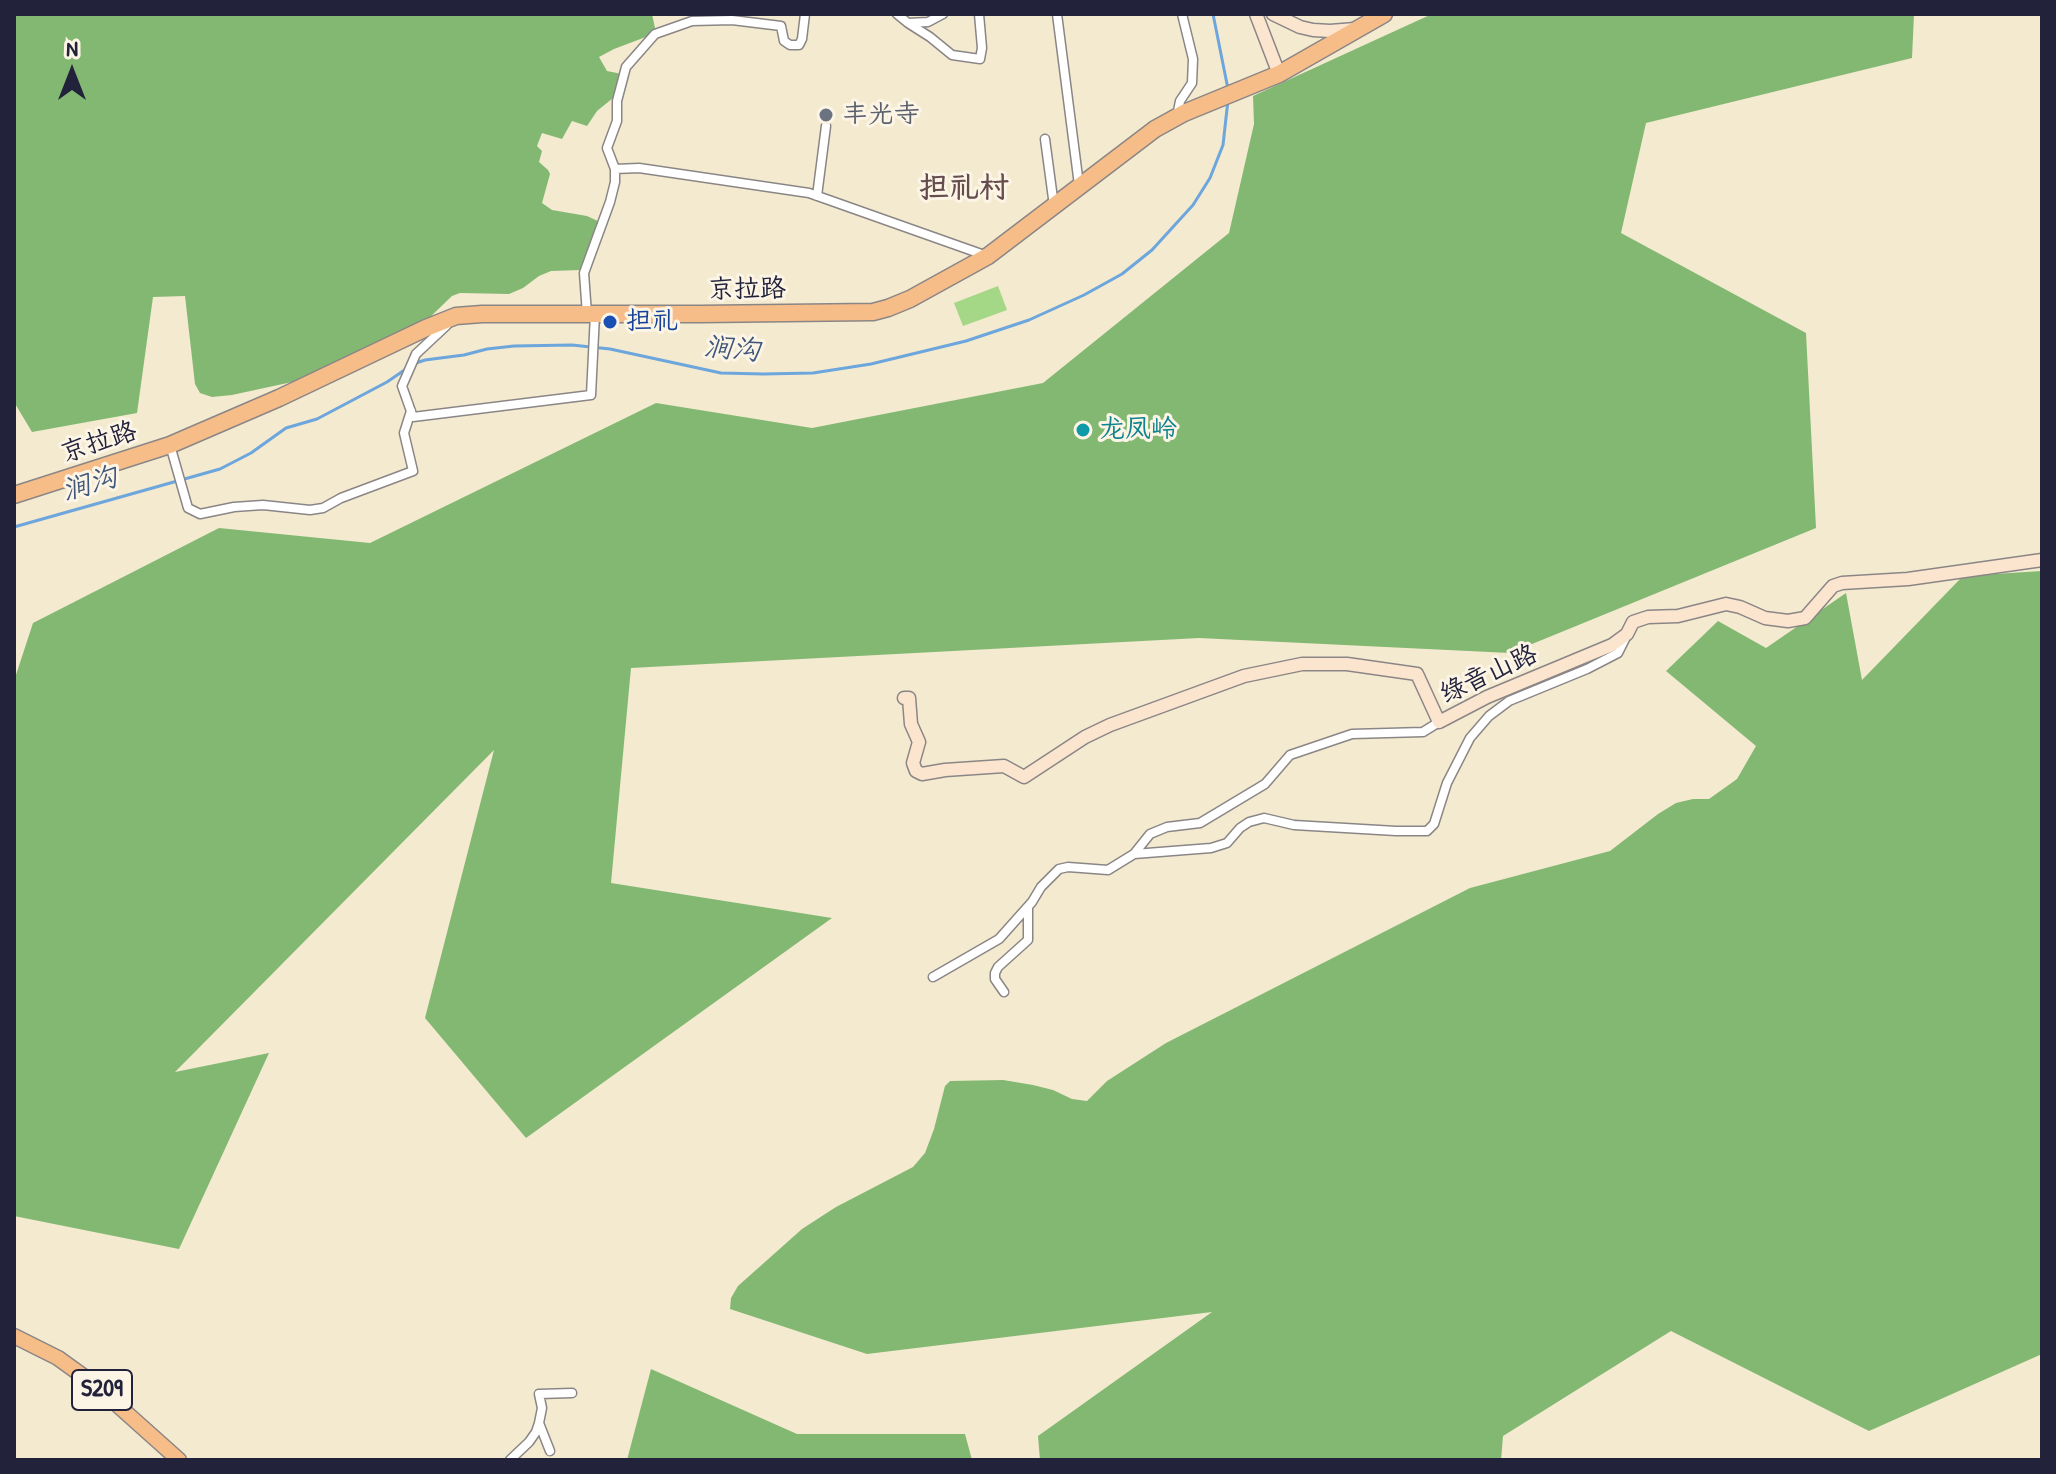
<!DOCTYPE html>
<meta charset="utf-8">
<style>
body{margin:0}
#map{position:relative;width:2056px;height:1474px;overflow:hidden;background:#f4ead0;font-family:"Patrick Hand",sans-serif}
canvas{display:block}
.frame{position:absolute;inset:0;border:16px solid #22223b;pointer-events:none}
.north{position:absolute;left:32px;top:32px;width:80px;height:80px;-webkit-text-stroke:6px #fcf5e5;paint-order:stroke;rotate:0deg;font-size:22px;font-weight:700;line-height:32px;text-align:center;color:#22223b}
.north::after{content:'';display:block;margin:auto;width:28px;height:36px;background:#22223b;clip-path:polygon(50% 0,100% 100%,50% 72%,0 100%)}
</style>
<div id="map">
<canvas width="2056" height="1474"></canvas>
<div class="frame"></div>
<div class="north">N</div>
</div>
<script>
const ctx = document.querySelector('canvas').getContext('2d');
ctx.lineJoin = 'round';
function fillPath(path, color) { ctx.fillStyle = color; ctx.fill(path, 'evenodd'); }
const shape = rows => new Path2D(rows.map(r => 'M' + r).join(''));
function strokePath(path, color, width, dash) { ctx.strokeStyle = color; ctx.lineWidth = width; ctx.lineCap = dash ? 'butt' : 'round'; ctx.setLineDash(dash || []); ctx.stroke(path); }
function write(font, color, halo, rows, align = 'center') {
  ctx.font = font + ' "Patrick Hand","LXGW WenKai TC",sans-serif'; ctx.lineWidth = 6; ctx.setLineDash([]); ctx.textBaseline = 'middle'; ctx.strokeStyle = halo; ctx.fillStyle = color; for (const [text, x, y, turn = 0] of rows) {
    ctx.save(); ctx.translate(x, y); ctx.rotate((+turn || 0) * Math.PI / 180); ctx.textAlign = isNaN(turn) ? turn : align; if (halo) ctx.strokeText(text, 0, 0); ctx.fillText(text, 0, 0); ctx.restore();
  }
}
fillPath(shape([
 [998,286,1007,310,963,326,954,303]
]), '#a4d786');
fillPath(shape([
 [14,14,652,14,655,28,651,35,614,49,599,57,607,71,627,75,613,98,597,111,587,126,572,121,562,139,542,133,537,146,542,151,539,162,548,170,550,174,542,203,552,210,587,216,600,222,588,264,581,270,551,271,539,276,523,288,509,294,460,293,452,296,426,321,405,334,292,382,232,395,212,397,200,393,195,384,185,296,153,297,137,413,32,432,14,402],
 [1432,14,1914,14,1912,58,1646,123,1621,233,1806,333,1816,528,1510,653,1199,638,631,668,611,883,832,918,526,1138,425,1018,494,750,175,1072,269,1053,179,1249,14,1216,14,681,33,623,219,528,370,543,656,403,812,428,1043,383,1229,233,1254,124,1253,96],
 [2042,571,2042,1354,1869,1431,1671,1331,1503,1436,1501,1460,1040,1460,1038,1436,1212,1312,867,1354,730,1309,731,1298,738,1286,802,1229,836,1207,913,1167,925,1153,934,1129,945,1086,950,1081,1003,1080,1033,1085,1053,1090,1072,1099,1087,1101,1107,1081,1166,1043,1470,888,1610,851,1658,814,1676,803,1693,799,1709,799,1737,779,1756,746,1666,671,1718,621,1766,648,1846,593,1862,680,1963,576],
 [651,1369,797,1434,965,1434,972,1460,627,1460]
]), '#83b873');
strokePath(shape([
 [1213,14,1228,89],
 [416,363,425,360,464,355,487,349,514,346,572,345,610,349,721,373,763,374,813,373,871,364,966,341,1029,320,1084,295,1122,274,1152,250,1193,205,1210,178,1223,145,1228,100],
 [14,527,220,469,251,453,286,428,317,419,387,382,406,369]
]), '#6ca6dc', 3);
const street = shape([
 [897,14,908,23,928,22,943,14],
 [1057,14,1079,185],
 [908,23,930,37,952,55,980,59,982,48,979,14],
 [1177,116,1180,101,1192,83,1193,59,1182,14],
 [1045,139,1054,206],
 [615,169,639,168,809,193,987,256],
 [817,196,826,126],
 [587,314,584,273,610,202,615,182,615,169,607,148,617,121,617,101,626,67,655,34,692,21,732,20,781,26,784,41,790,45,799,45,802,39,805,14],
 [447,325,416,354,402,386,413,417,591,395,595,314],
 [170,445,188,508,200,514,234,507,263,505,310,510,323,508,341,498,413,471,404,433,411,411],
 [1134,854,1211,848,1227,843,1240,828,1249,822,1264,818,1294,825,1396,831,1427,831,1434,824,1447,783,1470,738,1489,716,1509,701,1587,669,1618,653,1626,637],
 [933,977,999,939,1032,902,1041,887,1059,869,1068,867,1108,870,1134,854,1150,834,1167,827,1200,823,1265,784,1290,755,1352,734,1423,732,1439,722],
 [1004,992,995,979,995,973,998,967,1028,940,1028,907],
 [539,1423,542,1408,539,1394,572,1393],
 [510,1460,529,1442,536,1432,539,1423,550,1451]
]);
const secondary = shape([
 [1256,14,1279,74],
 [1273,14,1300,27,1313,30,1330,31,1355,29],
 [904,698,909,698,911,724,919,742,913,763,916,771,922,774,945,770,1004,766,1024,777,1085,737,1110,725,1244,676,1302,664,1347,664,1417,674,1439,722,1487,697,1612,645,1627,634,1633,622,1648,617,1678,616,1726,604,1740,607,1765,618,1788,621,1805,618,1833,586,1842,583,1908,579,2042,560]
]);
const primary = shape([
 [14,1336,58,1358,94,1384,179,1460]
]);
const highway = shape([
 [14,495,170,445,279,398,426,328,456,316,482,314,700,314,873,312,888,308,910,299,988,256,1155,129,1184,113,1279,74,1384,14]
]);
strokePath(street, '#8b8686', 11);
strokePath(secondary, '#8b8686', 15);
strokePath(primary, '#8b8686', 17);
strokePath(highway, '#8b8686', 19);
strokePath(street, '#fff', 8);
strokePath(secondary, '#fce5cf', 12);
strokePath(primary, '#f7bd88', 14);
strokePath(highway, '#f7bd88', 16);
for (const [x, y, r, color] of [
 [826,115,8,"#6b7280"],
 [610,322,8,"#1a4fb4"],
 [1083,430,8,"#0f9aa8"]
]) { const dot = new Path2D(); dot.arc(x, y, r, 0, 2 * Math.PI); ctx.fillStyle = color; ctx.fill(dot); strokePath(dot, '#fcf5e5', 3); }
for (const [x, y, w] of [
 [102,1390,60]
]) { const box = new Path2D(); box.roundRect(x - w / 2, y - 20, w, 40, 6); ctx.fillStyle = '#fcf5e5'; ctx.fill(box); strokePath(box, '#22223b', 2); }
write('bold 24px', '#22223b', null, [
 ["S209",102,1390]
]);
write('26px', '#5b616d', '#fcf5e5', [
 ["丰光寺",842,115]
], 'left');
write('26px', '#22223b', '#fcf5e5', [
 ["京拉路",747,290,-1],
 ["京拉路",99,443,-18],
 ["绿音山路",1489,675,-25]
]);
write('26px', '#164399', '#fcf5e5', [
 ["担礼",626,322]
], 'left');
write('26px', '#0d838f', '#fcf5e5', [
 ["龙凤岭",1099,430]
], 'left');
write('italic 28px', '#40577b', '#fcf5e5', [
 ["涧沟",732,350,5],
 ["涧沟",90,485,-16]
]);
write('bold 30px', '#654c4f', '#fcf5e5', [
 ["担礼村",964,189]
]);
</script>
